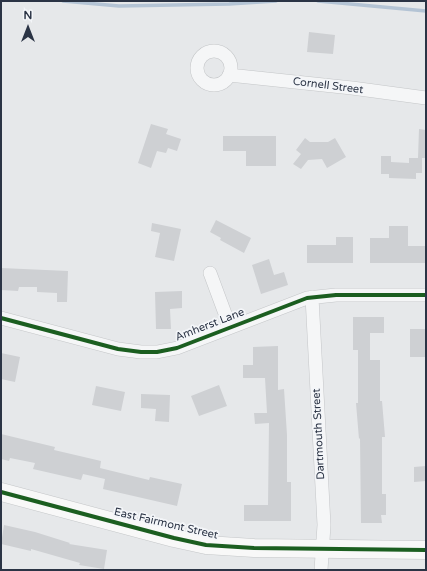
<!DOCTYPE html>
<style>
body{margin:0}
#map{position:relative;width:427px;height:571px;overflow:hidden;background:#e6e8ea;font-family:"Varela Round",sans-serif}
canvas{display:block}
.frame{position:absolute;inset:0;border:2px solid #2b3445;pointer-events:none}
.north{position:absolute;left:8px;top:8px;width:40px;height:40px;-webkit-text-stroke:3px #f4f6f9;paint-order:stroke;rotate:0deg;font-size:11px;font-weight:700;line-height:16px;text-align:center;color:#2b3445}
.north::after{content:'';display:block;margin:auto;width:14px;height:18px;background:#2b3445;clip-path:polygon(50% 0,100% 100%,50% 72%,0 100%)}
</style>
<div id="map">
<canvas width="427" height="571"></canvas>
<div class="frame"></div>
<div class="north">N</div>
</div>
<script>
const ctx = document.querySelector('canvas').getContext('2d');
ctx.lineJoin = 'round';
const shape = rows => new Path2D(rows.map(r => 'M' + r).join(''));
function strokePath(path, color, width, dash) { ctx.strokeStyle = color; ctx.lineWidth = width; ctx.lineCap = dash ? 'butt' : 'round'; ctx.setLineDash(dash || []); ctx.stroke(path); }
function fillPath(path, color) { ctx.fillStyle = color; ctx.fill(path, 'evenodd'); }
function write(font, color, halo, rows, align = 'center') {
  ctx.font = font + ' "Varela Round",sans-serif'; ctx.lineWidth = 3.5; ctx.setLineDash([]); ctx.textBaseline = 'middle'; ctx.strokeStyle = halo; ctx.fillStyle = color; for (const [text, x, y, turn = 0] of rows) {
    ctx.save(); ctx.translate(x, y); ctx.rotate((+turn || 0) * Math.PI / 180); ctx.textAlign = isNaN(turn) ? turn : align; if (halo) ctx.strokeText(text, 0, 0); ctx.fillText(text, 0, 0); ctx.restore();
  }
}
strokePath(shape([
 [63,1,119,6,229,4,276,1],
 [318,1,426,11]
]), '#b4c4d5', 3.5);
fillPath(shape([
 [309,32,335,35,333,54,307,52],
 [151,124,168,129,166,134,181,139,177,151,168,148,166,153,157,151,151,168,138,163],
 [419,129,426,130,426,158,422,158,422,173,416,173,416,179,389,178,389,174,381,174,381,156,391,156,391,162,409,163,409,158,418,158],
 [223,136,276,136,276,166,246,166,246,151,223,151],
 [305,138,310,142,328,142,335,138,346,157,327,168,322,159,308,160,301,169,293,164,301,154,296,150],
 [216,220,251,238,244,253,220,240,221,238,210,232],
 [152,223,181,229,174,261,155,257,160,233,151,231],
 [389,226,408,226,408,246,426,246,426,263,370,263,370,238,389,238],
 [336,237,353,237,353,263,307,263,307,245,336,245],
 [269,259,274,275,284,272,288,285,261,294,252,265],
 [1,268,68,271,67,302,57,302,57,293,37,292,37,287,19,287,18,291,1,290],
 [182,291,182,308,170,309,171,329,156,329,155,292],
 [353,317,384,317,384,333,370,333,370,360,380,360,380,401,382,401,385,437,382,437,382,494,386,494,386,515,381,515,382,523,361,523,360,438,359,439,356,403,358,403,358,350,353,350],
 [410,329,426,329,426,357,410,357],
 [278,346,278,390,284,389,287,435,287,482,291,482,291,521,244,521,244,505,268,505,269,423,255,424,254,413,267,413,265,378,243,378,243,365,253,365,253,347],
 [1,353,20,357,15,382,1,379],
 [219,385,227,406,199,416,191,396],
 [96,386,125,392,121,411,92,405],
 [141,394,170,395,169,422,155,421,156,409,141,408],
 [1,434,55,447,54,450,101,461,100,468,149,480,150,477,182,484,177,506,103,489,105,479,83,474,81,480,33,469,35,463,10,458,9,461,1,459],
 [426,466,426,481,414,482,414,467],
 [4,525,35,532,70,543,69,544,107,550,104,569,79,565,80,563,31,549,31,551,1,544]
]), '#ced0d3');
const street = shape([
 '197 68a17 17 0 1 1 34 0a17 17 0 1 1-34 0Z',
 [229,75,352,88,426,98],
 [210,273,230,327],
 [312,297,324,525,321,570],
 [1,318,118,349,141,352,157,352,177,348,307,298,336,295,426,295]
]);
const secondary = shape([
 [1,492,174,538,206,545,254,548,426,550]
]);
strokePath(street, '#c4c6c8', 14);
strokePath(secondary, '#c4c6c8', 19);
strokePath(street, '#f5f6f7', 13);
strokePath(secondary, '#f8f8f8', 18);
strokePath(shape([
 [1,318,118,349,141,352,157,352,177,348,307,298,336,295,426,295],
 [1,492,174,538,206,545,254,548,426,550]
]), '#1b5e20', 4);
write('11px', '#2b3445', '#f4f6f9', [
 ["Cornell Street",328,86,7],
 ["Amherst Lane",210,325,-21],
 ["Dartmouth Street",319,434,-93],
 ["East Fairmont Street",166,524,13]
]);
</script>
